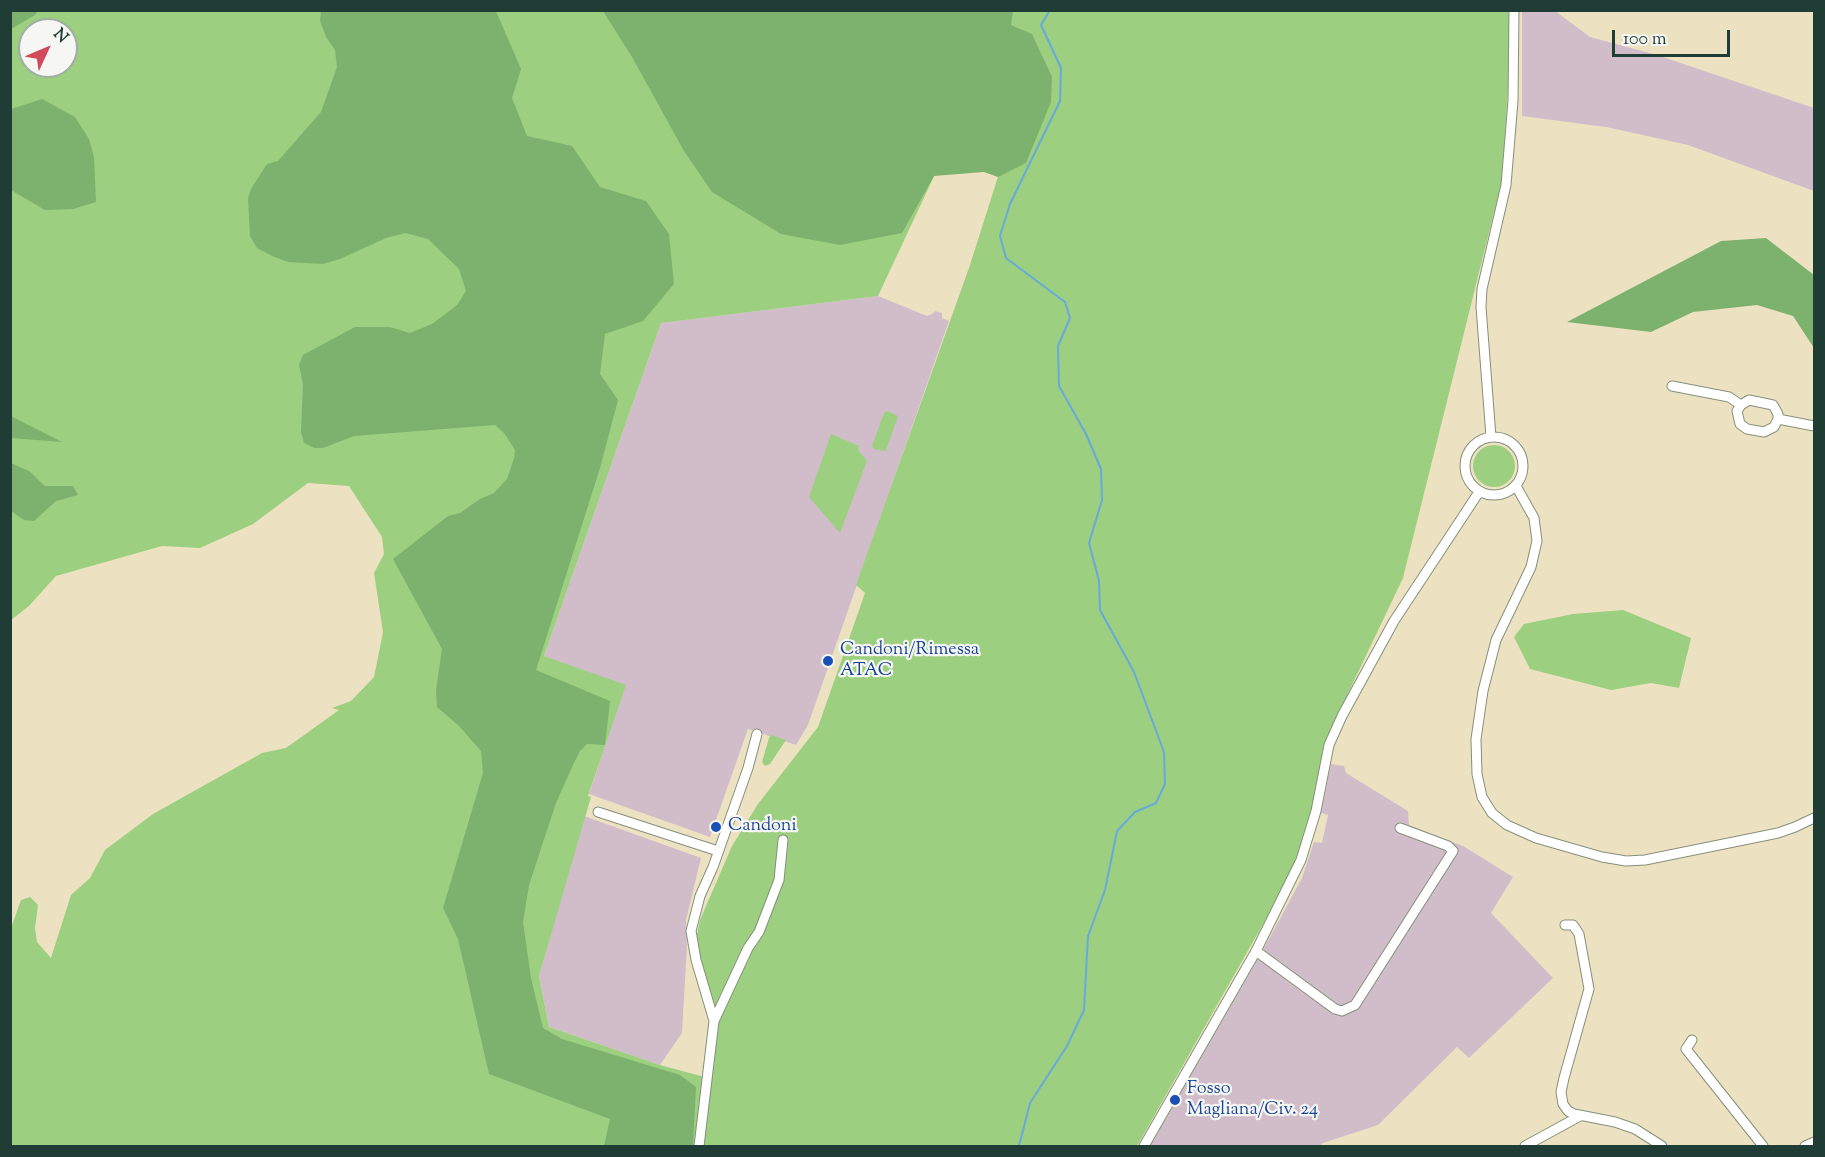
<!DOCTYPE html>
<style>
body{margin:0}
#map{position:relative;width:1825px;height:1157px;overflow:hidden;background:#ece2c2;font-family:"Sorts Mill Goudy",serif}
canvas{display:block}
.frame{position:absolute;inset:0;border:12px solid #1f3d34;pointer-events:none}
.north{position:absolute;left:18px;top:18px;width:60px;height:60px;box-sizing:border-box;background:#f6f6f2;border:2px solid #a0aca6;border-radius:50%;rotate:46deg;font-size:16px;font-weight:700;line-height:24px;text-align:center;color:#1f3d34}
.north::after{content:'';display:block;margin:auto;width:21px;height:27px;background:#d1495b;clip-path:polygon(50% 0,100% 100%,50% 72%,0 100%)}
.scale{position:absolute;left:1612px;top:30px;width:118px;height:27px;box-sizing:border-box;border:3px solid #1f3d34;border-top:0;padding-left:8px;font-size:18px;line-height:21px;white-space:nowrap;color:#1f3d34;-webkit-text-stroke:4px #f6f6f2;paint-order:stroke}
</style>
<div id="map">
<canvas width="1825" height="1157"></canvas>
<div class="frame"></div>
<div class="north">N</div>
<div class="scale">100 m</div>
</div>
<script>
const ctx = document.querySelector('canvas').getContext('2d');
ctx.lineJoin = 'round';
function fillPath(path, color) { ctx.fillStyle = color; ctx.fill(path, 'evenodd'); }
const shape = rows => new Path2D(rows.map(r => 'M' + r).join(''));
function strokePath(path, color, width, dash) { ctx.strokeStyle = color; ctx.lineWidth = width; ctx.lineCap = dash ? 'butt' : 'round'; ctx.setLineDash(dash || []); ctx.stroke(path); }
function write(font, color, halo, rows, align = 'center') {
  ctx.font = font + ' "Sorts Mill Goudy",serif'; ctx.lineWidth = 4.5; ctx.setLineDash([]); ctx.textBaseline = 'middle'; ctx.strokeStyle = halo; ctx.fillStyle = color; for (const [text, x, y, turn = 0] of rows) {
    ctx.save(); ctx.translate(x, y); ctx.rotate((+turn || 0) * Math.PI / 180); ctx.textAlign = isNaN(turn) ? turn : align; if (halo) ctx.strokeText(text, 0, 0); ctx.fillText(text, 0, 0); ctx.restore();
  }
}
fillPath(shape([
 [1522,11,1555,11,1590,37,1657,55,1814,108,1814,191,1688,145,1606,127,1522,116],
 [878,296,927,316,932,314,935,311,938,312,942,313,942,318,949,321,808,725,796,745,748,729,710,837,589,794,624,689,544,656,661,323],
 [1331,764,1344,766,1346,773,1408,811,1409,825,1463,846,1513,877,1491,913,1553,978,1469,1058,1457,1047,1378,1125,1323,1143,1319,1146,1150,1146,1268,941,1302,878,1314,842,1322,843,1328,815,1321,813],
 [584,816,701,858,686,920,687,946,682,1033,660,1065,549,1027,539,976]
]), '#d1bdca');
fillPath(shape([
 [11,11,1513,11,1502,180,1403,578,1331,729,1302,849,1287,882,1137,1146,11,1146,10,931,21,900,30,897,38,905,35,928,37,942,51,958,71,895,90,878,105,850,153,814,262,753,286,748,339,710,332,708,351,701,374,677,383,632,374,573,384,554,382,537,349,486,308,483,253,524,200,548,162,546,56,576,29,606,11,620],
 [30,30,66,30,66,66,30,66],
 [1002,164,970,265,856,585,865,593,818,727,758,804,732,846,700,920,696,939,698,951,716,1042,712,1079,660,1065,549,1027,539,976,591,797,588,796,626,685,544,656,661,323,878,296,936,172],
 [887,411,898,416,886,450,884,451,874,449,872,446,884,413],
 [831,434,859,446,858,450,867,461,840,533,809,497],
 '1473 466a21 21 0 1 1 42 0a21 21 0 1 1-42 0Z',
 [1623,610,1691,638,1679,688,1651,683,1611,690,1530,669,1514,637,1524,624,1573,614],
 [771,735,786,740,770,764,765,766,762,762,769,738]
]), '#9ccf7f');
fillPath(shape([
 [11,10,38,10,38,11,35,15,11,29],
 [321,11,496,11,521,69,512,98,527,136,572,146,600,187,646,201,669,234,674,284,643,321,605,334,600,374,618,400,600,468,536,670,610,701,605,745,587,744,580,751,573,765,556,803,529,885,523,922,531,978,543,1028,562,1039,680,1075,696,1087,693,1146,604,1146,610,1119,489,1074,458,939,443,908,483,773,481,751,459,726,437,707,436,690,442,649,393,559,448,516,460,513,480,499,494,493,507,479,514,458,515,450,505,434,495,425,354,436,323,448,314,448,304,443,301,432,303,384,299,365,303,355,355,327,390,327,410,333,432,324,457,305,466,291,459,269,428,239,405,233,386,238,340,259,323,264,288,262,272,256,257,248,250,236,248,198,251,189,267,164,278,161,321,112,337,67,335,50,326,37,320,21],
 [603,11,1013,11,1011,25,1032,34,1052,77,1051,102,1026,163,998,177,984,172,934,176,902,233,840,245,781,234,712,192,684,151,632,57],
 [42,99,75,117,89,139,94,157,96,202,73,209,45,210,11,190,11,109],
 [1766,238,1814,275,1814,348,1793,316,1757,305,1693,312,1651,332,1567,322,1721,241],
 [10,416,11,416,62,442,11,438],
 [11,463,29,471,45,486,73,486,78,495,56,501,34,521,24,520,11,511]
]), '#7db26e');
strokePath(shape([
 [1019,1146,1030,1103,1067,1046,1084,1010,1088,936,1105,890,1117,831,1135,812,1156,803,1165,784,1164,752,1134,672,1100,610,1099,581,1089,543,1102,500,1101,469,1086,434,1059,386,1058,346,1070,318,1065,302,1006,258,1000,236,1010,204,1060,101,1061,68,1041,25,1050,10]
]), '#67aadb', 2);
const minor = shape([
 [1672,386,1729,397,1741,405],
 [1749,400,1773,405,1778,414,1778,419,1774,427,1764,432,1747,429,1740,424,1737,411,1741,405,1749,400],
 [1778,419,1814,426],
 '1465 466a29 29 0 1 1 58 0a29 29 0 1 1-58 0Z',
 [1491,437,1481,307,1482,289,1506,185,1513,101,1514,10],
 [1516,486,1534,518,1537,541,1531,567,1496,640,1483,691,1476,739,1477,774,1482,797,1492,813,1507,825,1536,838,1602,857,1626,861,1645,860,1778,833,1795,827,1814,818],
 [598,812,718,851],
 [1565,925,1573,925,1579,934,1589,989,1564,1078,1561,1092,1563,1104,1568,1111,1574,1114,1615,1122,1635,1129,1662,1146],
 [1256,951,1335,1009,1342,1011,1355,1005,1453,851,1448,846,1400,828],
 [714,1021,748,948,759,932,779,880,783,840],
 [1692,1040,1686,1049,1763,1146],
 [699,1146,714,1021,696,960,691,931,700,896,713,867,748,768,757,734],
 [1144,1146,1256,951,1301,860,1316,811,1329,745,1342,716,1394,621,1479,492],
 [1525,1146,1580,1116],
 [1805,1146,1814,1142]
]);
strokePath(minor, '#86907b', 11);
strokePath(minor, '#fff', 9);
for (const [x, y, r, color] of [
 [828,661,6,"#1a4fb4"],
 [716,827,6,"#1a4fb4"],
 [1175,1100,6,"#1a4fb4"]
]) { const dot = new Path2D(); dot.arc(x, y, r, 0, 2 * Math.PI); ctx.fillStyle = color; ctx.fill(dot); strokePath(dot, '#f6f6f2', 2); }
write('18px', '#164399', '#f6f6f2', [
 ["Candoni/Rimessa",840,651],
 ["ATAC",840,672],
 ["Candoni",728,827],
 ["Fosso",1187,1090],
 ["Magliana/Civ. 24",1187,1111]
], 'left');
</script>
